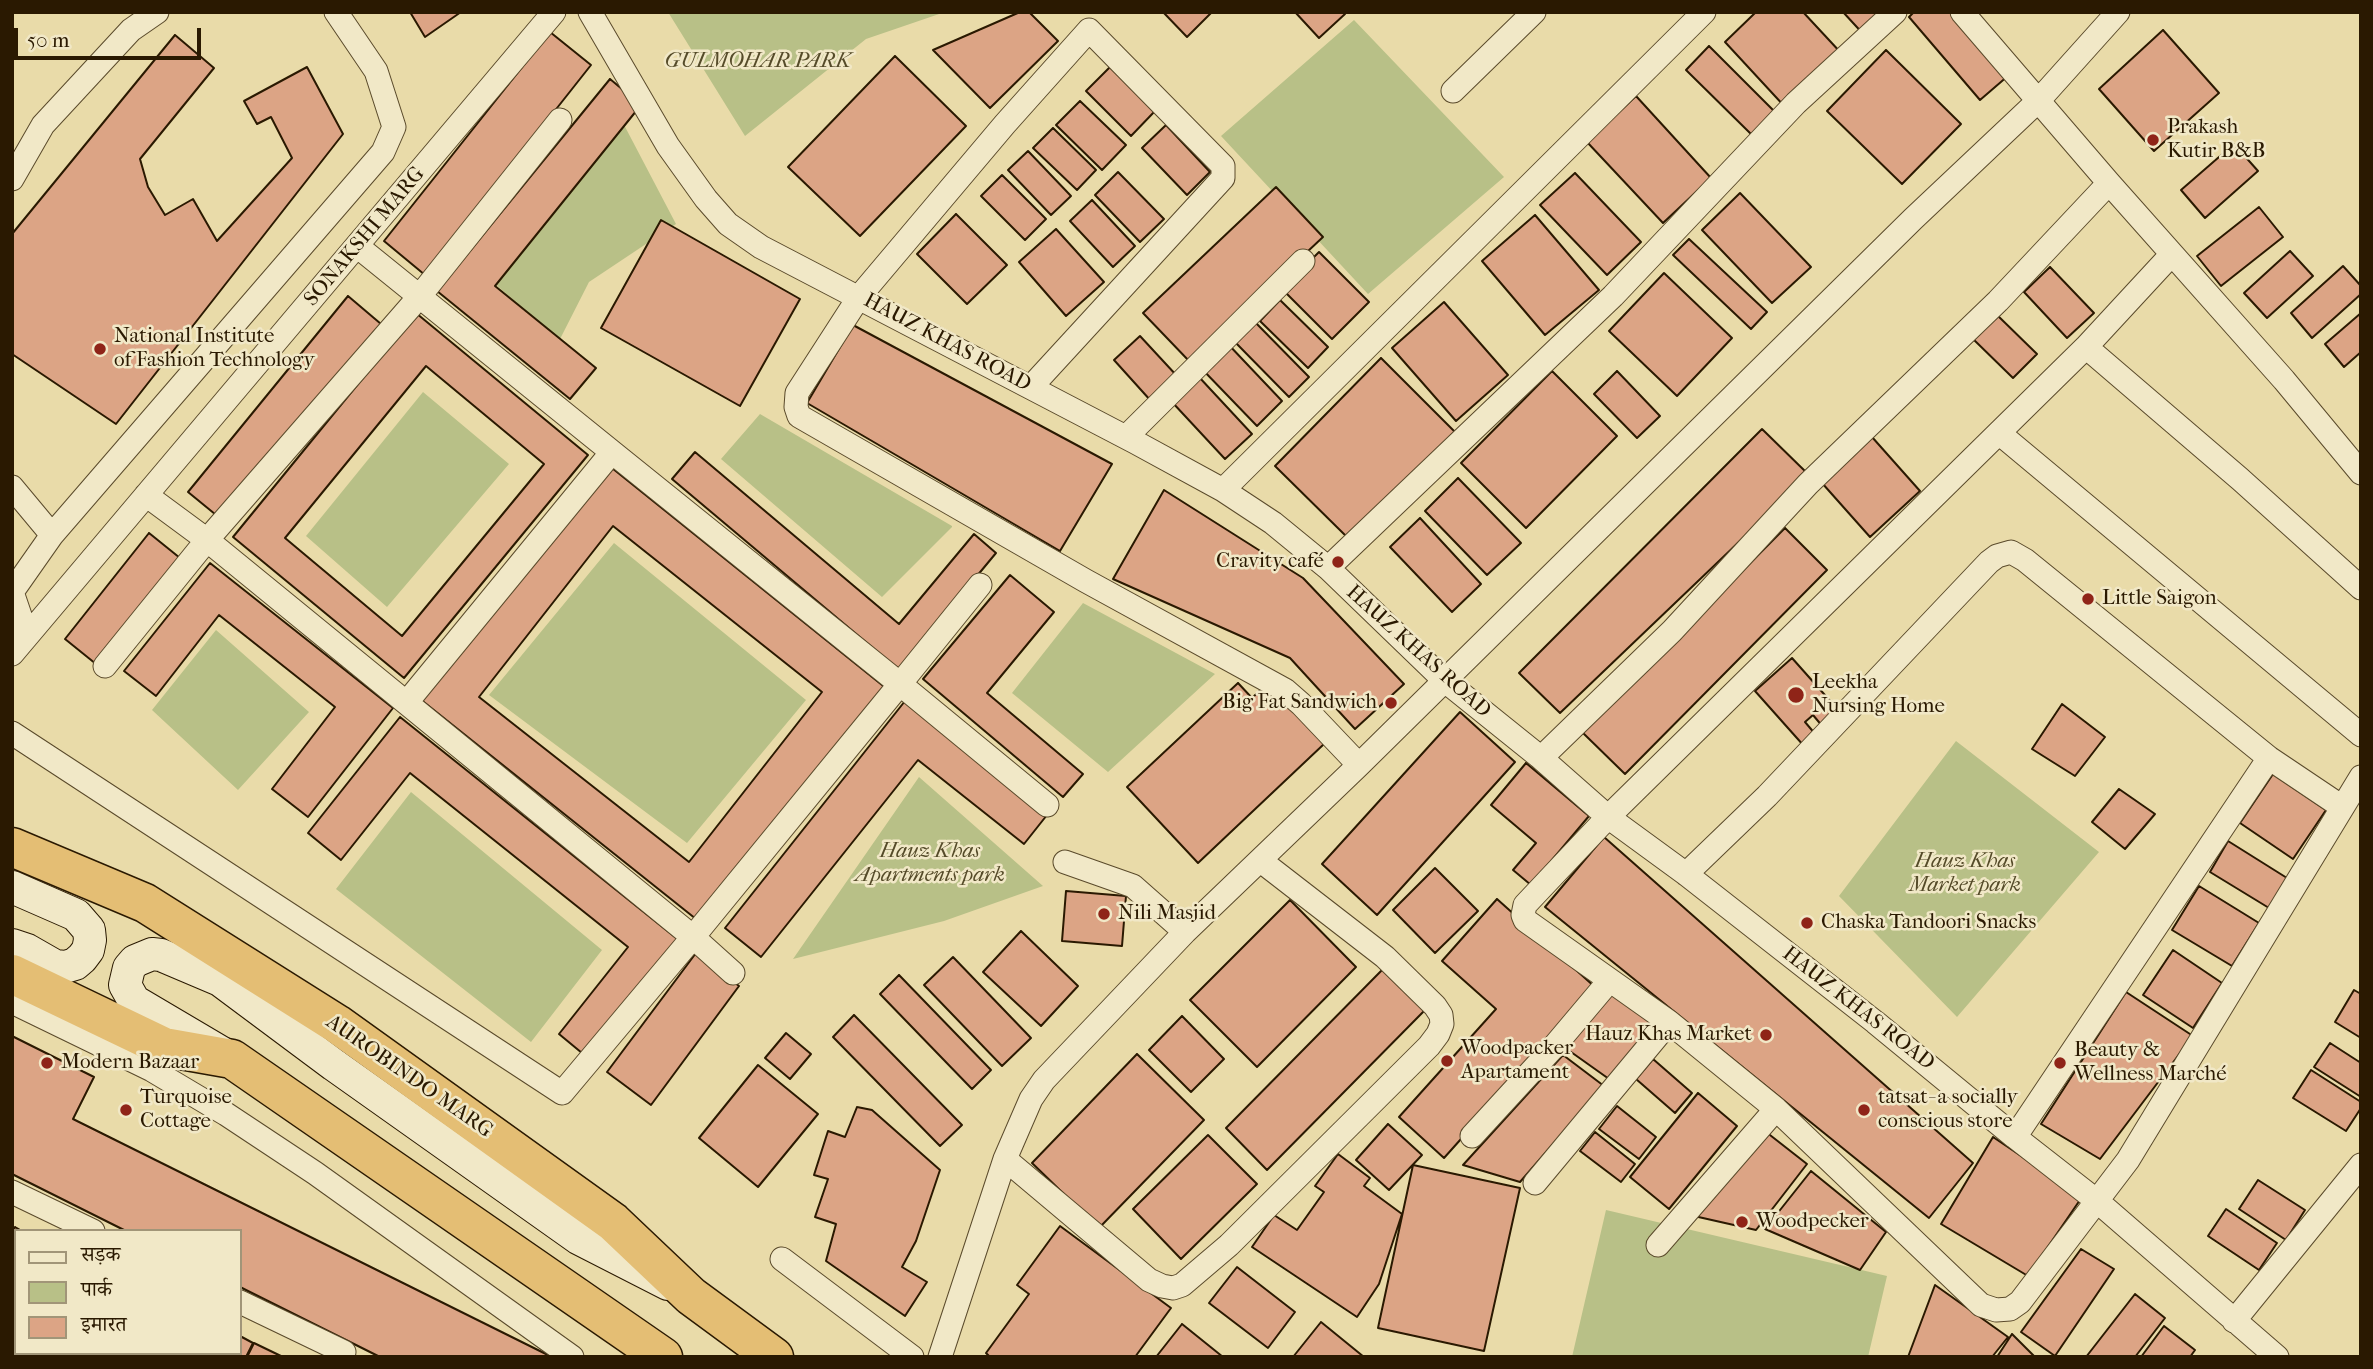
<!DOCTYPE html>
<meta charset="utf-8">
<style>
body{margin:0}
#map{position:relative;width:2373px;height:1369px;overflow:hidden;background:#e9dba9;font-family:"IM FELL French Canon","Noto Serif Devanagari",serif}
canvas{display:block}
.frame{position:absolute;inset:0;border:14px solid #2a1901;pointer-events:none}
.legend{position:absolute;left:14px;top:1229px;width:228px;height:126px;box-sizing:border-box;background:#f1e8c7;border:2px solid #a19578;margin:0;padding:9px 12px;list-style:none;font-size:21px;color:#2a1901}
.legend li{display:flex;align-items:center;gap:14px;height:35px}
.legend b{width:35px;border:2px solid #a19578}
.scale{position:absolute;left:14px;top:28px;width:187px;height:32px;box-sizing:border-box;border:4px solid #2a1901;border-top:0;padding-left:9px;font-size:21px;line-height:24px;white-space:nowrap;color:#2a1901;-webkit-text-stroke:5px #f1e8c7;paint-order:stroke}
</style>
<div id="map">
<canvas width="2373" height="1369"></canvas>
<div class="frame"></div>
<ul class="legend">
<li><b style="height:9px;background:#f1e8c7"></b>सड़क</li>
<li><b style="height:19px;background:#b8c087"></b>पार्क</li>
<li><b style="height:19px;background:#dca485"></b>इमारत</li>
</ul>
<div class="scale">50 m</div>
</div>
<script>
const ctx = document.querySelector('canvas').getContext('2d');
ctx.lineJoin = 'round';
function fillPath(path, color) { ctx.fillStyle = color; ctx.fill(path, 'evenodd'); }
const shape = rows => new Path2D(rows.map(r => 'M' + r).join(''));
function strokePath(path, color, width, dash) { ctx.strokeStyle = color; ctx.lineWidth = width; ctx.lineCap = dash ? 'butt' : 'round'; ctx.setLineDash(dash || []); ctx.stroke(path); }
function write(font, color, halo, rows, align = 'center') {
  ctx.font = font + ' "IM FELL French Canon",serif'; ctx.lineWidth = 5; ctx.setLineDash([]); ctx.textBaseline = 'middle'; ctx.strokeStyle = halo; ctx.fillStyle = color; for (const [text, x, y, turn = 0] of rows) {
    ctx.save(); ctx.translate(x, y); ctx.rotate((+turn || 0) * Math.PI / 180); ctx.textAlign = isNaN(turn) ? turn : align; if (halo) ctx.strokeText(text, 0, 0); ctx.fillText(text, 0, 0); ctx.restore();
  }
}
fillPath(shape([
 [668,12,945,12,866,39,745,136],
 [1354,20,1504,177,1368,294,1221,136],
 [622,121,676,224,589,282,559,341,493,282],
 [423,392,509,464,387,607,306,536],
 [760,414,952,526,952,527,882,597,721,459],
 [614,543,806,700,687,843,489,695],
 [1083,603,1215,674,1108,772,1012,693],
 [216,630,309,712,238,790,152,710],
 [1956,741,2099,852,1957,1017,1839,896],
 [919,777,1043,886,944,921,793,959],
 [411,792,602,950,531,1042,336,889],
 [1606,1210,1887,1276,1868,1357,1572,1357]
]), '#b8c087');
const building = shape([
 [410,12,461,12,425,37,410,12],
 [1020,12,1029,12,1058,41,990,108,933,50,1020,12],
 [1163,12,1212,12,1187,37,1163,12],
 [1295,12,1343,12,1345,14,1319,38,1295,12],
 [1756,12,1803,12,1842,54,1786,108,1725,42,1756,12],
 [1843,12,1893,12,1866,37,1843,12],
 [1914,12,1956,12,2009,75,1980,100,1909,17,1914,12],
 [2163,30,2219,93,2154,151,2099,89,2163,30],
 [550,32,591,65,425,275,384,241,550,32],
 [175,35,214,68,140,159,148,187,165,215,193,199,217,241,292,158,271,117,257,124,244,101,307,67,343,134,116,424,12,354,12,234,175,35],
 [1709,46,1776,113,1753,136,1686,70,1709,46],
 [1886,50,1961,124,1902,184,1827,111,1886,50],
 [895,56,966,126,860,236,788,167,895,56],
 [1110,67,1155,111,1131,136,1086,91,1110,67],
 [610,79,641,105,495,286,596,368,570,399,437,291,610,79],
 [1636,96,1711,178,1663,223,1587,142,1636,96],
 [1080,101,1126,145,1102,170,1056,125,1080,101],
 [1166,125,1210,172,1187,195,1142,148,1166,125],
 [1053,128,1096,170,1077,190,1033,148,1053,128],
 [2234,144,2258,171,2205,218,2181,190,2234,144],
 [1028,151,1071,196,1051,215,1008,170,1028,151],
 [1118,172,1164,219,1140,242,1095,195,1118,172],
 [1575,173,1641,242,1607,275,1540,205,1575,173],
 [1002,175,1046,219,1025,240,981,196,1002,175],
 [1276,187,1323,237,1190,362,1143,313,1276,187],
 [1740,193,1811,267,1772,303,1702,230,1740,193],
 [1092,200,1135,246,1113,267,1070,221,1092,200],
 [2259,207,2283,237,2221,286,2197,256,2259,207],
 [956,214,1007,265,967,304,917,254,956,214],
 [1535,215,1599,290,1545,335,1482,261,1535,215],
 [661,220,800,299,740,406,601,328,661,220],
 [1056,229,1104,282,1066,316,1019,262,1056,229],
 [1689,239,1767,312,1751,329,1673,255,1689,239],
 [2290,251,2313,276,2267,318,2244,293,2290,251],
 [1319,252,1369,302,1332,339,1282,289,1319,252],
 [2343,266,2361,286,2361,294,2312,338,2291,313,2343,266],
 [2050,267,2094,313,2067,338,2024,292,2050,267],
 [1664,273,1732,338,1677,396,1609,331,1664,273],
 [348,296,381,324,221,519,188,492,348,296],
 [1280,300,1328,347,1308,368,1260,321,1280,300],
 [1444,302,1508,375,1456,421,1392,348,1444,302],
 [416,313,588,455,404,678,233,537,416,313],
 [426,366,544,464,402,636,285,538,426,366],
 [1995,313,2037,354,2013,378,1971,337,1995,313],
 [2361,313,2361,352,2344,367,2325,344,2361,313],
 [1253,320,1309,377,1289,397,1233,340,1253,320],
 [853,325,1112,464,1060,551,807,403,853,325],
 [1140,336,1177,376,1151,401,1114,360,1140,336],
 [1227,343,1282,401,1257,426,1201,368,1227,343],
 [1381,358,1455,432,1349,539,1275,466,1381,358],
 [1552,371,1617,436,1526,528,1461,463,1552,371],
 [1617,371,1660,416,1637,438,1594,394,1617,371],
 [1199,377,1252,434,1225,459,1172,402,1199,377],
 [1762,429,1809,475,1560,713,1519,673,1762,429],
 [1872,437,1920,491,1870,537,1822,483,1872,437],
 [695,452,899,624,974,534,996,553,899,670,672,479,695,452],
 [607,464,887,689,701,923,420,699,607,464],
 [613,526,822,692,689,862,479,697,613,526],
 [1458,478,1521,543,1487,575,1425,511,1458,478],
 [1164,490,1303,578,1404,684,1355,729,1290,658,1113,579,1164,490],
 [1420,518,1481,584,1452,612,1390,547,1420,518],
 [1785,528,1827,570,1625,774,1582,732,1785,528],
 [149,533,180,558,96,664,65,639,149,533],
 [210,563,393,708,308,817,272,789,335,707,219,615,156,696,124,671,210,563],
 [1010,575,1054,612,987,693,1083,774,1063,797,923,679,1010,575],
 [1792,658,1840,712,1823,727,1813,715,1805,722,1816,735,1804,746,1755,691,1792,658],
 [1238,683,1252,698,1268,683,1324,744,1198,863,1127,787,1238,683],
 [905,701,1047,815,1024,844,918,760,761,957,725,928,905,701],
 [2062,704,2105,737,2075,776,2032,749,2062,704],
 [1460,712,1515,762,1377,915,1322,864,1460,712],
 [400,717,680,941,588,1058,559,1034,628,947,410,773,341,860,308,833,400,717],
 [1526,763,1589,816,1531,885,1513,870,1536,843,1491,805,1526,763],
 [2273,774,2326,810,2293,859,2240,823,2273,774],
 [2119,789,2155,814,2125,849,2092,822,2119,789],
 [1604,837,1973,1163,1929,1218,1545,907,1604,837],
 [2228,841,2287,878,2269,908,2210,872,2228,841],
 [1435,868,1478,911,1435,953,1393,910,1435,868],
 [2199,886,2259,923,2232,966,2172,930,2199,886],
 [1066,891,1126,896,1122,946,1062,941,1066,891],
 [1497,899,1596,988,1444,1158,1399,1117,1496,1009,1442,961,1497,899],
 [1290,900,1356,967,1257,1067,1190,1000,1290,900],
 [1021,931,1078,986,1041,1026,983,972,1021,931],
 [2173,950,2222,983,2193,1028,2143,995,2173,950],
 [696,953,739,986,651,1105,607,1072,696,953],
 [953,957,1031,1038,1002,1066,924,985,953,957],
 [1383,969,1425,1010,1267,1170,1226,1128,1383,969],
 [899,975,991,1070,972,1089,880,994,899,975],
 [1609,989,1657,1028,1609,1079,1564,1047,1609,989],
 [2354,990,2361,994,2361,1038,2335,1022,2354,990],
 [2126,992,2193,1036,2100,1159,2041,1124,2126,992],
 [854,1015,962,1125,940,1146,833,1037,854,1015],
 [1182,1016,1224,1059,1191,1092,1149,1050,1182,1016],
 [786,1033,811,1054,790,1079,765,1058,786,1033],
 [12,1036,94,1077,73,1119,552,1357,380,1357,240,1287,240,1231,126,1231,12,1174,12,1036],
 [2330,1043,2361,1063,2361,1097,2314,1067,2330,1043],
 [1137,1054,1204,1120,1099,1228,1032,1163,1137,1054],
 [1563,1055,1604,1086,1520,1182,1463,1165,1563,1055],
 [1653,1059,1692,1093,1675,1113,1636,1079,1653,1059],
 [758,1065,818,1114,758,1187,699,1138,758,1065],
 [2311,1070,2361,1102,2361,1108,2346,1131,2293,1098,2311,1070],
 [1698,1093,1737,1126,1669,1209,1630,1177,1698,1093],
 [1617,1106,1656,1137,1639,1159,1599,1129,1617,1106],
 [857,1107,872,1110,940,1170,916,1241,902,1267,927,1282,905,1316,826,1261,836,1224,815,1217,828,1179,814,1175,828,1131,845,1137,857,1107],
 [1388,1124,1422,1155,1389,1190,1356,1160,1388,1124],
 [1761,1128,1807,1164,1756,1230,1694,1216,1761,1128],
 [1595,1132,1635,1164,1621,1182,1580,1151,1595,1132],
 [1208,1135,1257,1184,1181,1259,1133,1209,1208,1135],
 [1993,1137,2082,1197,2028,1276,1941,1224,1993,1137],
 [1338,1154,1370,1178,1364,1186,1402,1214,1379,1284,1357,1317,1252,1247,1274,1215,1297,1230,1324,1192,1315,1186,1338,1154],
 [1413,1165,1520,1188,1484,1351,1378,1328,1413,1165],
 [1811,1171,1886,1232,1860,1270,1765,1229,1811,1171],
 [2258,1180,2305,1210,2286,1240,2239,1209,2258,1180],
 [2226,1209,2277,1243,2259,1270,2208,1236,2226,1209],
 [1060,1226,1171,1308,1135,1357,990,1357,986,1353,1029,1294,1017,1285,1060,1226],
 [15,1227,22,1231,16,1231,16,1310,12,1316,12,1233,15,1227],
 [2081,1249,2114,1269,2055,1356,2021,1332,2081,1249],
 [1237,1267,1295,1312,1268,1348,1209,1303,1237,1267],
 [1935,1285,2008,1337,1992,1357,1908,1357,1935,1285],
 [2135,1294,2165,1318,2135,1357,2086,1357,2135,1294],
 [1321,1322,1364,1357,1293,1357,1321,1322],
 [1182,1324,1223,1357,1156,1357,1182,1324],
 [2164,1326,2195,1350,2190,1357,2141,1357,2164,1326],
 [2012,1334,2035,1357,1997,1357,2012,1334],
 [240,1336,253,1343,246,1357,205,1357,207,1353,240,1353,240,1336],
 [254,1343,283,1357,247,1357,254,1343],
 [123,1353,164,1353,162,1357,121,1357,123,1353],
 [165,1353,206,1353,204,1357,163,1357,165,1353]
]);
fillPath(building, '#dca485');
strokePath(building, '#2a1901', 2);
const street = shape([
 [590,12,668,146,706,199,728,224,761,247,1135,442,1223,490,1273,523,1328,568,1444,680,1541,758,1608,817,1686,874,1875,1022,2015,1137,2097,1201,2277,1357],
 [1962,12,2109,183,2284,380,2361,473],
 [1453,91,1534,12],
 [560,120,419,297,207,540,693,937,733,973],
 [12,179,43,125,131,30,157,12],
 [357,246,612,452,407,702],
 [2172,254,2086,347,1608,817,1525,905,1523,915,1525,920,1669,1022,1776,1109,1981,1305,1996,1310,2010,1309,2020,1302,2128,1160,2361,777],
 [2086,347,2240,479,2361,588],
 [1031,387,1223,178,1223,166,1089,30,1005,124,859,297,797,393,796,407,799,416,1086,581,1285,690,1301,704,1359,765],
 [1999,433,2361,735],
 [1126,437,1303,261],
 [12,487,52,535],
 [1223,490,1704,12],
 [1328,568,1613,296,1796,103,1895,12],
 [980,585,900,684,1047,805],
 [12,592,52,535,383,152,394,127,376,71,336,12],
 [12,592,27,636],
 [12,654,554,12],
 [105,666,207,540,146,495],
 [12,733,562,1093,693,937,900,684,612,452],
 [1541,758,1672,631,1808,484,1998,301,2109,183],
 [1065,862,1133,886,1185,932],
 [1686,874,1767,796,1989,562,1997,556,2011,552,2025,560,2269,758,2342,807],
 [12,1002,152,1070,226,1114,315,1173,572,1357],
 [1472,1136,1551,1050,1610,980],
 [2015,1137,2269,758],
 [1005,1159,1149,1280,1162,1286,1173,1288,1182,1285,1229,1245,1429,1046,1438,1034,1442,1024,1441,1015,1435,1006,1385,957,1261,861],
 [1535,1183,1669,1022],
 [12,1192,93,1231],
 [1658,1245,1776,1109],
 [782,1259,912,1357],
 [240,1302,344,1352],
 [2234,1321,2361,1165],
 [12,1356,15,1357],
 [940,1357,1005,1159,1031,1099,1044,1080,1185,932,1359,765,1913,219,2039,100,2118,12]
]);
const secondary = shape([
 [12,887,76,915,89,930,90,940,88,950,82,958,75,964,65,967,55,966,27,950,12,945],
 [222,1053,134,1001,125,985,129,968,135,961,152,954,161,955,220,980,334,1065,578,1238,668,1284]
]);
const highway = shape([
 [12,847,145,903,337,1024,613,1222,691,1296,774,1357],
 [12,974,164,1047,232,1059,663,1357]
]);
strokePath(street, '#5a4a2b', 25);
strokePath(secondary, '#2a1901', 34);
strokePath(highway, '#2a1901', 41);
strokePath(street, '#f1e8c7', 23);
strokePath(secondary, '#f1e8c7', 32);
strokePath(highway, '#e4be74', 38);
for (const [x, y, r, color] of [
 [2153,140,7,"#8f2418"],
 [100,349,7,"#8f2418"],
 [1338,562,7,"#8f2418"],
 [2088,599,7,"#8f2418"],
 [1796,695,9,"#8f2418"],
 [1391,703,7,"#8f2418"],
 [1104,914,7,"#8f2418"],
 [1807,923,7,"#8f2418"],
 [1766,1035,7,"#8f2418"],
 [1447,1061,7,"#8f2418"],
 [47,1063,7,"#8f2418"],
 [2060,1063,7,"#8f2418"],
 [126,1110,7,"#8f2418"],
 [1864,1110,7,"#8f2418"],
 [1742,1222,7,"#8f2418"]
]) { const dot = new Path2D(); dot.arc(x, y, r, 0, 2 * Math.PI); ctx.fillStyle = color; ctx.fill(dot); strokePath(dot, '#f1e8c7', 2.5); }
write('italic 21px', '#554b29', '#f1e8c7', [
 ["GULMOHAR PARK",758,62],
 ["Hauz Khas",930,852],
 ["Apartments park",930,876],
 ["Hauz Khas",1965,862],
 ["Market park",1965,886]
]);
write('21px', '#2a1901', '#f1e8c7', [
 ["Prakash",2167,128],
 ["Kutir B&B",2167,152],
 ["National Institute",114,337],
 ["of Fashion Technology",114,361],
 ["Cravity café",1324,562,"right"],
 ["Little Saigon",2102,599],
 ["Leekha",1812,683],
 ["Nursing Home",1812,707],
 ["Big Fat Sandwich",1377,703,"right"],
 ["Nili Masjid",1118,914],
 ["Chaska Tandoori Snacks",1821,923],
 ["Hauz Khas Market",1752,1035,"right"],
 ["Woodpacker",1461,1049],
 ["Apartament",1461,1073],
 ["Beauty &",2074,1051],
 ["Wellness Marché",2074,1075],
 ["Modern Bazaar",61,1063],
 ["Turquoise",140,1098],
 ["Cottage",140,1122],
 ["tatsat- a socially",1878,1098],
 ["conscious store",1878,1122],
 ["Woodpecker",1756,1222]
], 'left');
write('21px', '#2a1901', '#f1e8c7', [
 ["SONAKSHI MARG",365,237,-50],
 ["HAUZ KHAS ROAD",947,343,28],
 ["HAUZ KHAS ROAD",1418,652,42],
 ["HAUZ KHAS ROAD",1858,1009,38],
 ["AUROBINDO MARG",409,1077,35]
]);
</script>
